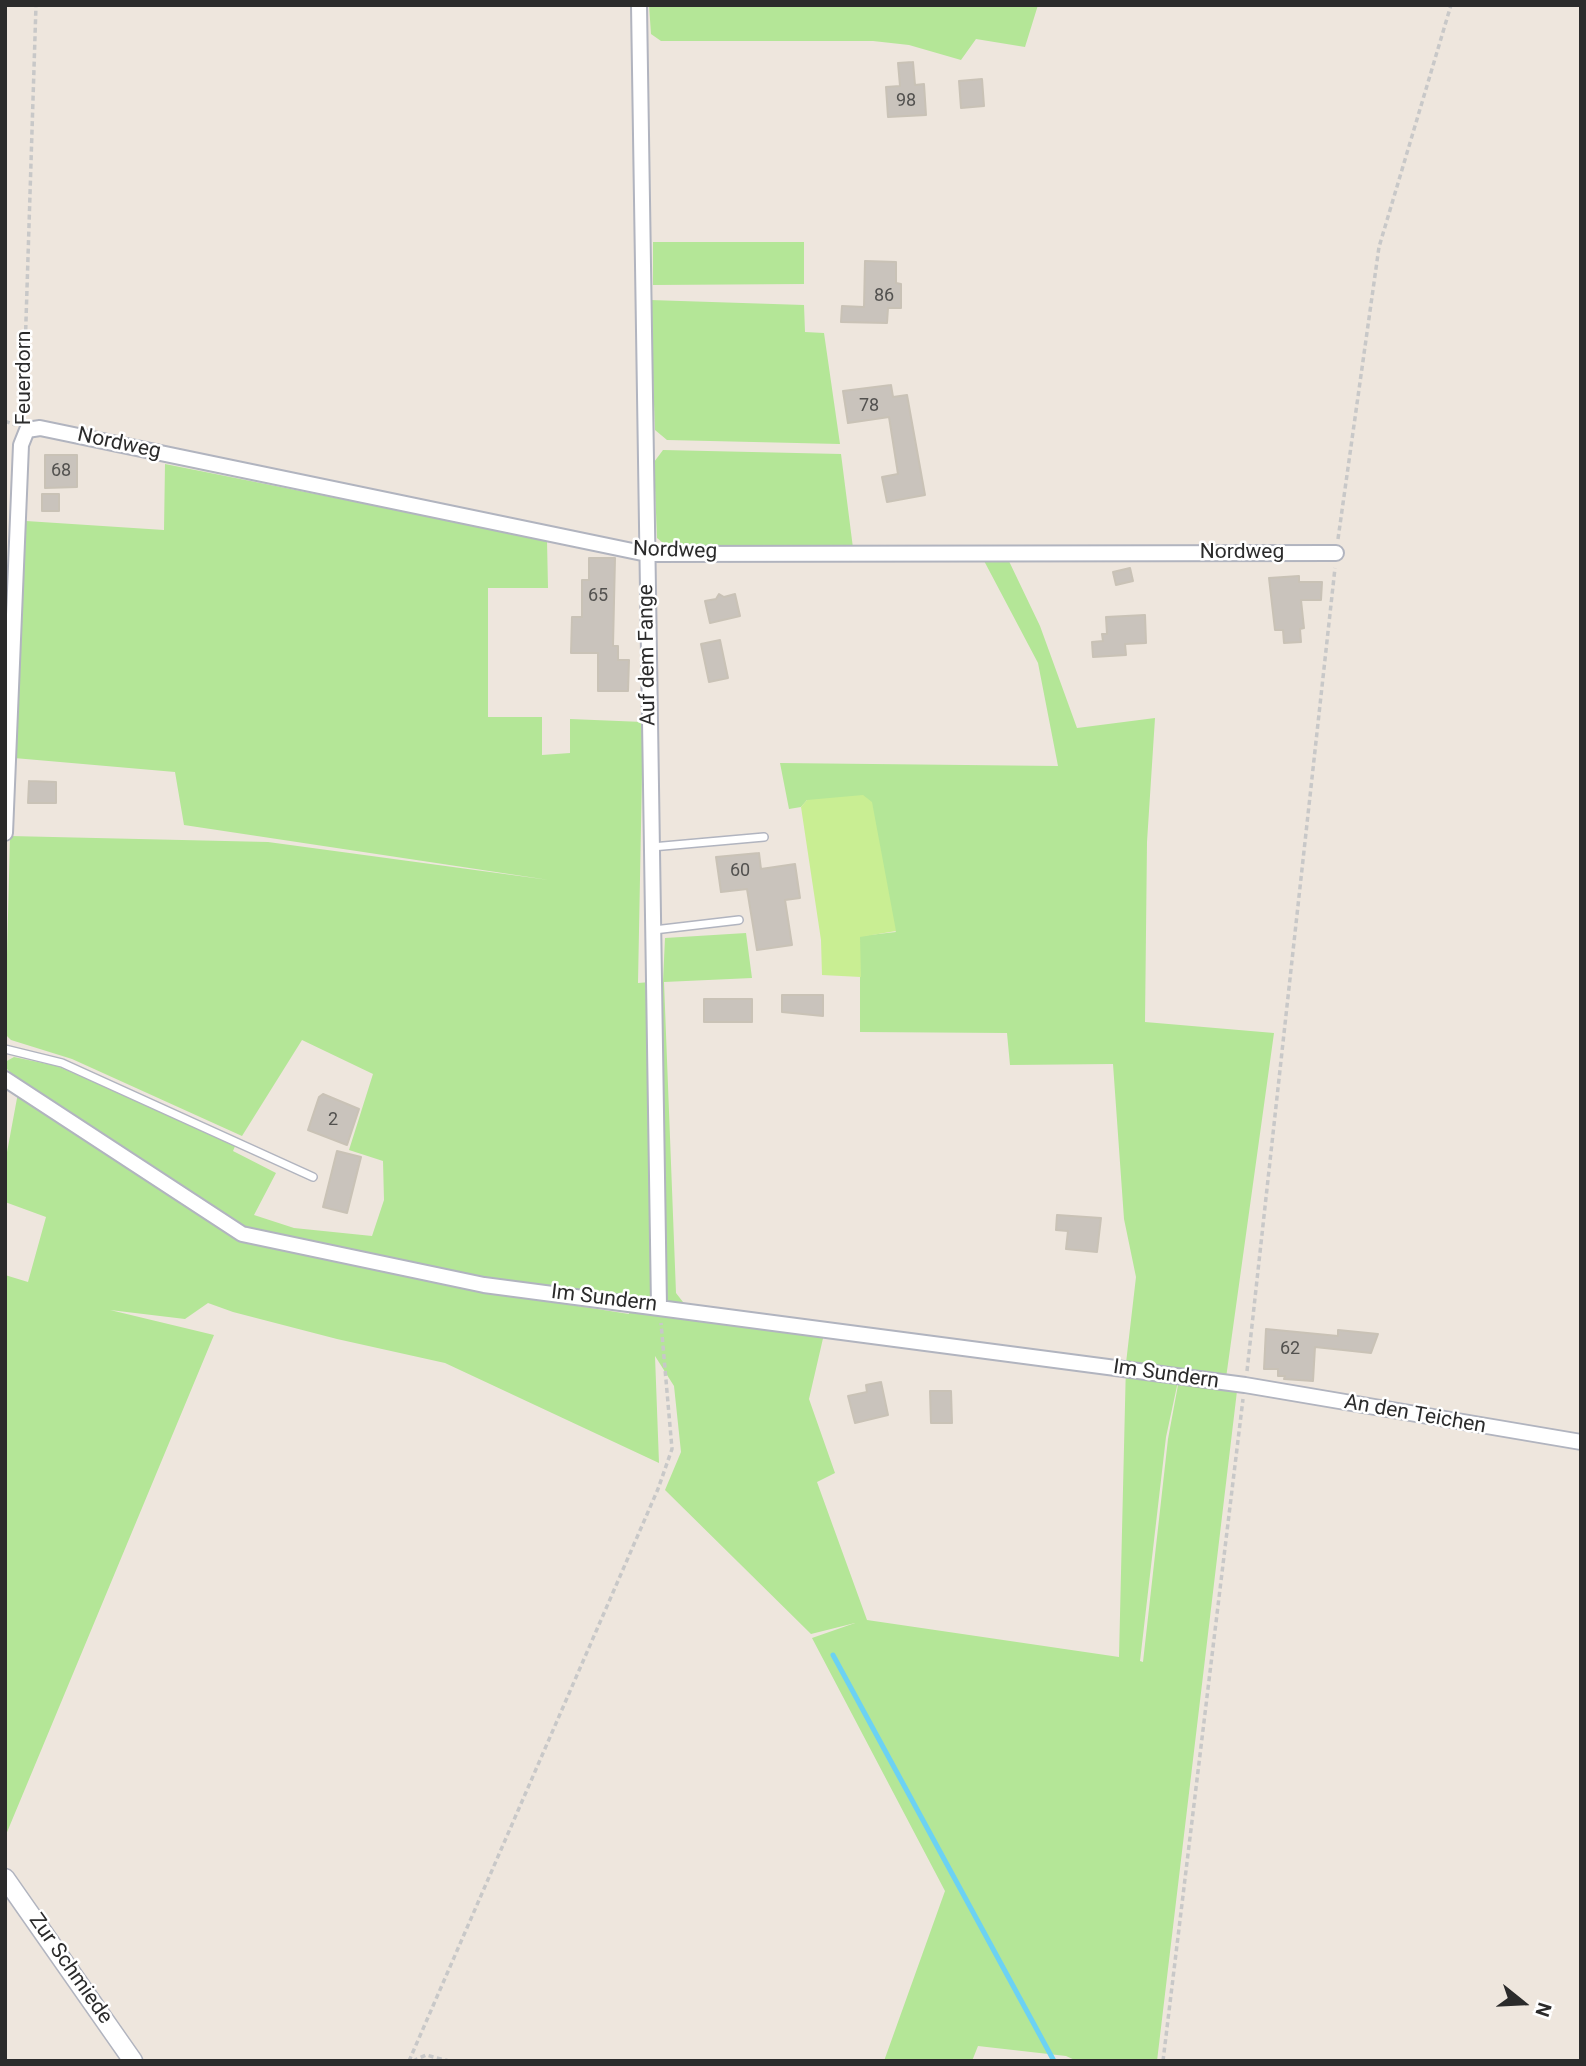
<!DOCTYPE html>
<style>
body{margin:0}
#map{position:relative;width:1586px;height:2066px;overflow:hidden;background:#eee6dd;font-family:Roboto,sans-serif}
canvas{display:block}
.frame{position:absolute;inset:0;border:7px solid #2b2b2b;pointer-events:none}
.north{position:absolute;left:1488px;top:1968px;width:70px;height:70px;-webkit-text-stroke:5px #fff;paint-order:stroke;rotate:108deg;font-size:19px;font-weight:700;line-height:28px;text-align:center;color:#2b2b2b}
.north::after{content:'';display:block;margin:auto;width:24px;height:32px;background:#2b2b2b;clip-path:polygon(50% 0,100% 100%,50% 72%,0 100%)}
</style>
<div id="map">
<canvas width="1586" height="2066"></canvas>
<div class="frame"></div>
<div class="north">N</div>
</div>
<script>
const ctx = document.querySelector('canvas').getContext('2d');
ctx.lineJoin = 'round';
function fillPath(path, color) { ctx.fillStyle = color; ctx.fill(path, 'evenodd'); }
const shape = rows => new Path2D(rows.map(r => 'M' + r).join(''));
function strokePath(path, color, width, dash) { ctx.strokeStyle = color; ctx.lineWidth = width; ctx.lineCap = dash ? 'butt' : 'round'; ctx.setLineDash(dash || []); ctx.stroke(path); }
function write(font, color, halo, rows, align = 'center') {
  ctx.font = font + ' Roboto,sans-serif'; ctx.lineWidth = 5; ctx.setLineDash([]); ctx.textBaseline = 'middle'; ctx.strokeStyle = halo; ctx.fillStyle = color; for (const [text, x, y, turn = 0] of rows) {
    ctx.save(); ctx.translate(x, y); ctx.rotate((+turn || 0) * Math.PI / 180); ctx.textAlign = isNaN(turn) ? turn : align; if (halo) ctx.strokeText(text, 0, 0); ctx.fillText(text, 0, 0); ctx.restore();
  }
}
fillPath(shape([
 [649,5,1038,5,1025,47,976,39,961,60,909,45,873,41,661,41,651,34],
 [653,242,804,242,804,284,653,285],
 [650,300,804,305,805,332,824,333,840,444,667,440,655,430],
 [663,450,841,454,853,548,668,547,657,538,654,462],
 [165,464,547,540,548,588,488,588,488,717,542,717,542,755,570,753,570,719,643,722,638,983,663,981,665,938,746,933,752,978,664,982,676,1293,697,1320,824,1334,809,1399,835,1473,817,1482,867,1620,1119,1657,1126,1363,1136,1277,1124,1219,1113,1064,1010,1065,1007,1033,860,1032,860,936,896,932,807,800,801,807,789,809,780,763,1058,766,1038,663,982,557,1007,557,1040,626,1077,728,1155,718,1147,842,1145,1022,1274,1033,1226,1378,1180,1372,1166,1437,1140,1661,1143,1662,1168,1439,1178,1385,1237,1391,1157,2061,1077,2061,1066,2056,978,2046,972,2061,884,2061,945,1891,812,1638,855,1623,811,1634,665,1490,681,1452,674,1386,655,1356,659,1463,445,1363,337,1339,233,1312,208,1303,185,1319,110,1310,214,1335,5,1837,5,1275,28,1282,46,1217,5,1202,5,1163,20,1082,5,1067,5,1062,14,1057,57,1066,236,1144,233,1151,276,1173,254,1215,294,1228,372,1236,384,1200,383,1161,349,1150,373,1074,302,1040,242,1136,72,1059,11,1040,5,1034,10,836,268,842,549,880,184,825,175,772,14,758,26,521,164,530],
 [476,1290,615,1296,629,1313,629,1314]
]), '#b4e697');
fillPath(shape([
 [863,795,872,802,896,931,860,937,861,977,822,975,821,940,801,807,807,800]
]), '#c9ee93');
strokePath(shape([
 [833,1655,1054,2061]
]), '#6cd2f3', 5);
const building = shape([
 [913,62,915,85,924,84,926,115,888,117,886,87,900,86,898,63,913,62],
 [982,79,984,106,961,108,959,81,982,79],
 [865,261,896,262,896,283,901,284,901,308,888,308,887,323,841,322,842,306,864,307,865,261],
 [891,385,893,397,907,395,925,495,887,502,882,477,898,474,889,417,848,423,843,391,891,385],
 [45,455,77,455,77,487,45,488,45,455],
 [42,494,59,494,59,511,42,511,42,494],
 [589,558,615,558,613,646,618,646,618,660,629,660,628,691,598,691,598,653,571,653,572,617,582,617,582,580,589,580,589,558],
 [1130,568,1133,581,1116,585,1113,572,1130,568],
 [1299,576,1299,582,1322,582,1321,600,1301,600,1304,628,1300,629,1301,642,1284,643,1283,630,1275,630,1269,578,1299,576],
 [719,594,724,597,735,594,740,616,710,623,705,601,716,599,719,594],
 [1145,615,1146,643,1125,644,1126,655,1093,657,1092,642,1103,641,1102,634,1107,634,1106,617,1145,615],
 [720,640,728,678,709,682,701,644,720,640],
 [29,781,56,782,56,803,28,803,29,781],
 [759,853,761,869,795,864,800,898,785,900,792,945,757,950,747,889,721,892,716,857,759,853],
 [782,995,823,995,823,1016,782,1012,782,995],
 [704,999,752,999,752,1022,704,1022,704,999],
 [323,1094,359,1109,347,1145,308,1130,319,1097,323,1094],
 [337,1151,361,1157,347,1213,323,1207,337,1151],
 [1057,1215,1101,1218,1097,1252,1066,1249,1068,1231,1056,1230,1057,1215],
 [1266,1329,1338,1336,1338,1330,1378,1334,1371,1353,1315,1347,1313,1381,1284,1379,1285,1376,1278,1376,1278,1369,1264,1369,1266,1329],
 [881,1382,888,1415,855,1423,848,1396,867,1392,866,1385,881,1382],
 [930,1391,951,1391,952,1423,931,1423,930,1391]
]);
fillPath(building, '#c9c3bc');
strokePath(building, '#c9c2b6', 2);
const service = shape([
 [652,847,764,837],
 [654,930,739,920],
 [5,1049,62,1063,313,1177]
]);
const minor = shape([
 [639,5,659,1306],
 [5,833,21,445,27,430,40,428,647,554,1336,553],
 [5,1079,242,1234,484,1285,1245,1385,1581,1442]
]);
const tertiary = shape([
 [5,1878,133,2061]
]);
strokePath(service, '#b1b4bf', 10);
strokePath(minor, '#b1b4bf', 18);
strokePath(tertiary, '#b1b4bf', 21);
strokePath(shape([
 [23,415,36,5],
 [5,421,15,425],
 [1338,539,1379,247,1451,5],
 [1247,1371,1335,568],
 [409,2061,658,1489,672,1449,661,1323],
 [413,2061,426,2055,449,2061],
 [1163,2061,1243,1399]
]), '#c8c8c8', 3.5, [5, 3.5]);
strokePath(service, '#fff', 7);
strokePath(minor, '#fff', 14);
strokePath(tertiary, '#fff', 18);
write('18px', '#52514f', null, [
 ["98",906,101],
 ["86",884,296],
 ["78",869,406],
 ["68",61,471],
 ["65",598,596],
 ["60",740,871],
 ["2",333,1120],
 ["62",1290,1349]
]);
write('21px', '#2b2b2b', '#fff', [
 ["Feuerdorn",25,378,-90],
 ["Nordweg",119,444,12],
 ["Nordweg",675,551,2],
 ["Nordweg",1242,553],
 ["Auf dem Fange",648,655,-91],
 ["Im Sundern",604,1299,7],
 ["Im Sundern",1166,1375,8],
 ["An den Teichen",1415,1415,10],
 ["Zur Schmiede",70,1969,55]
]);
</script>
